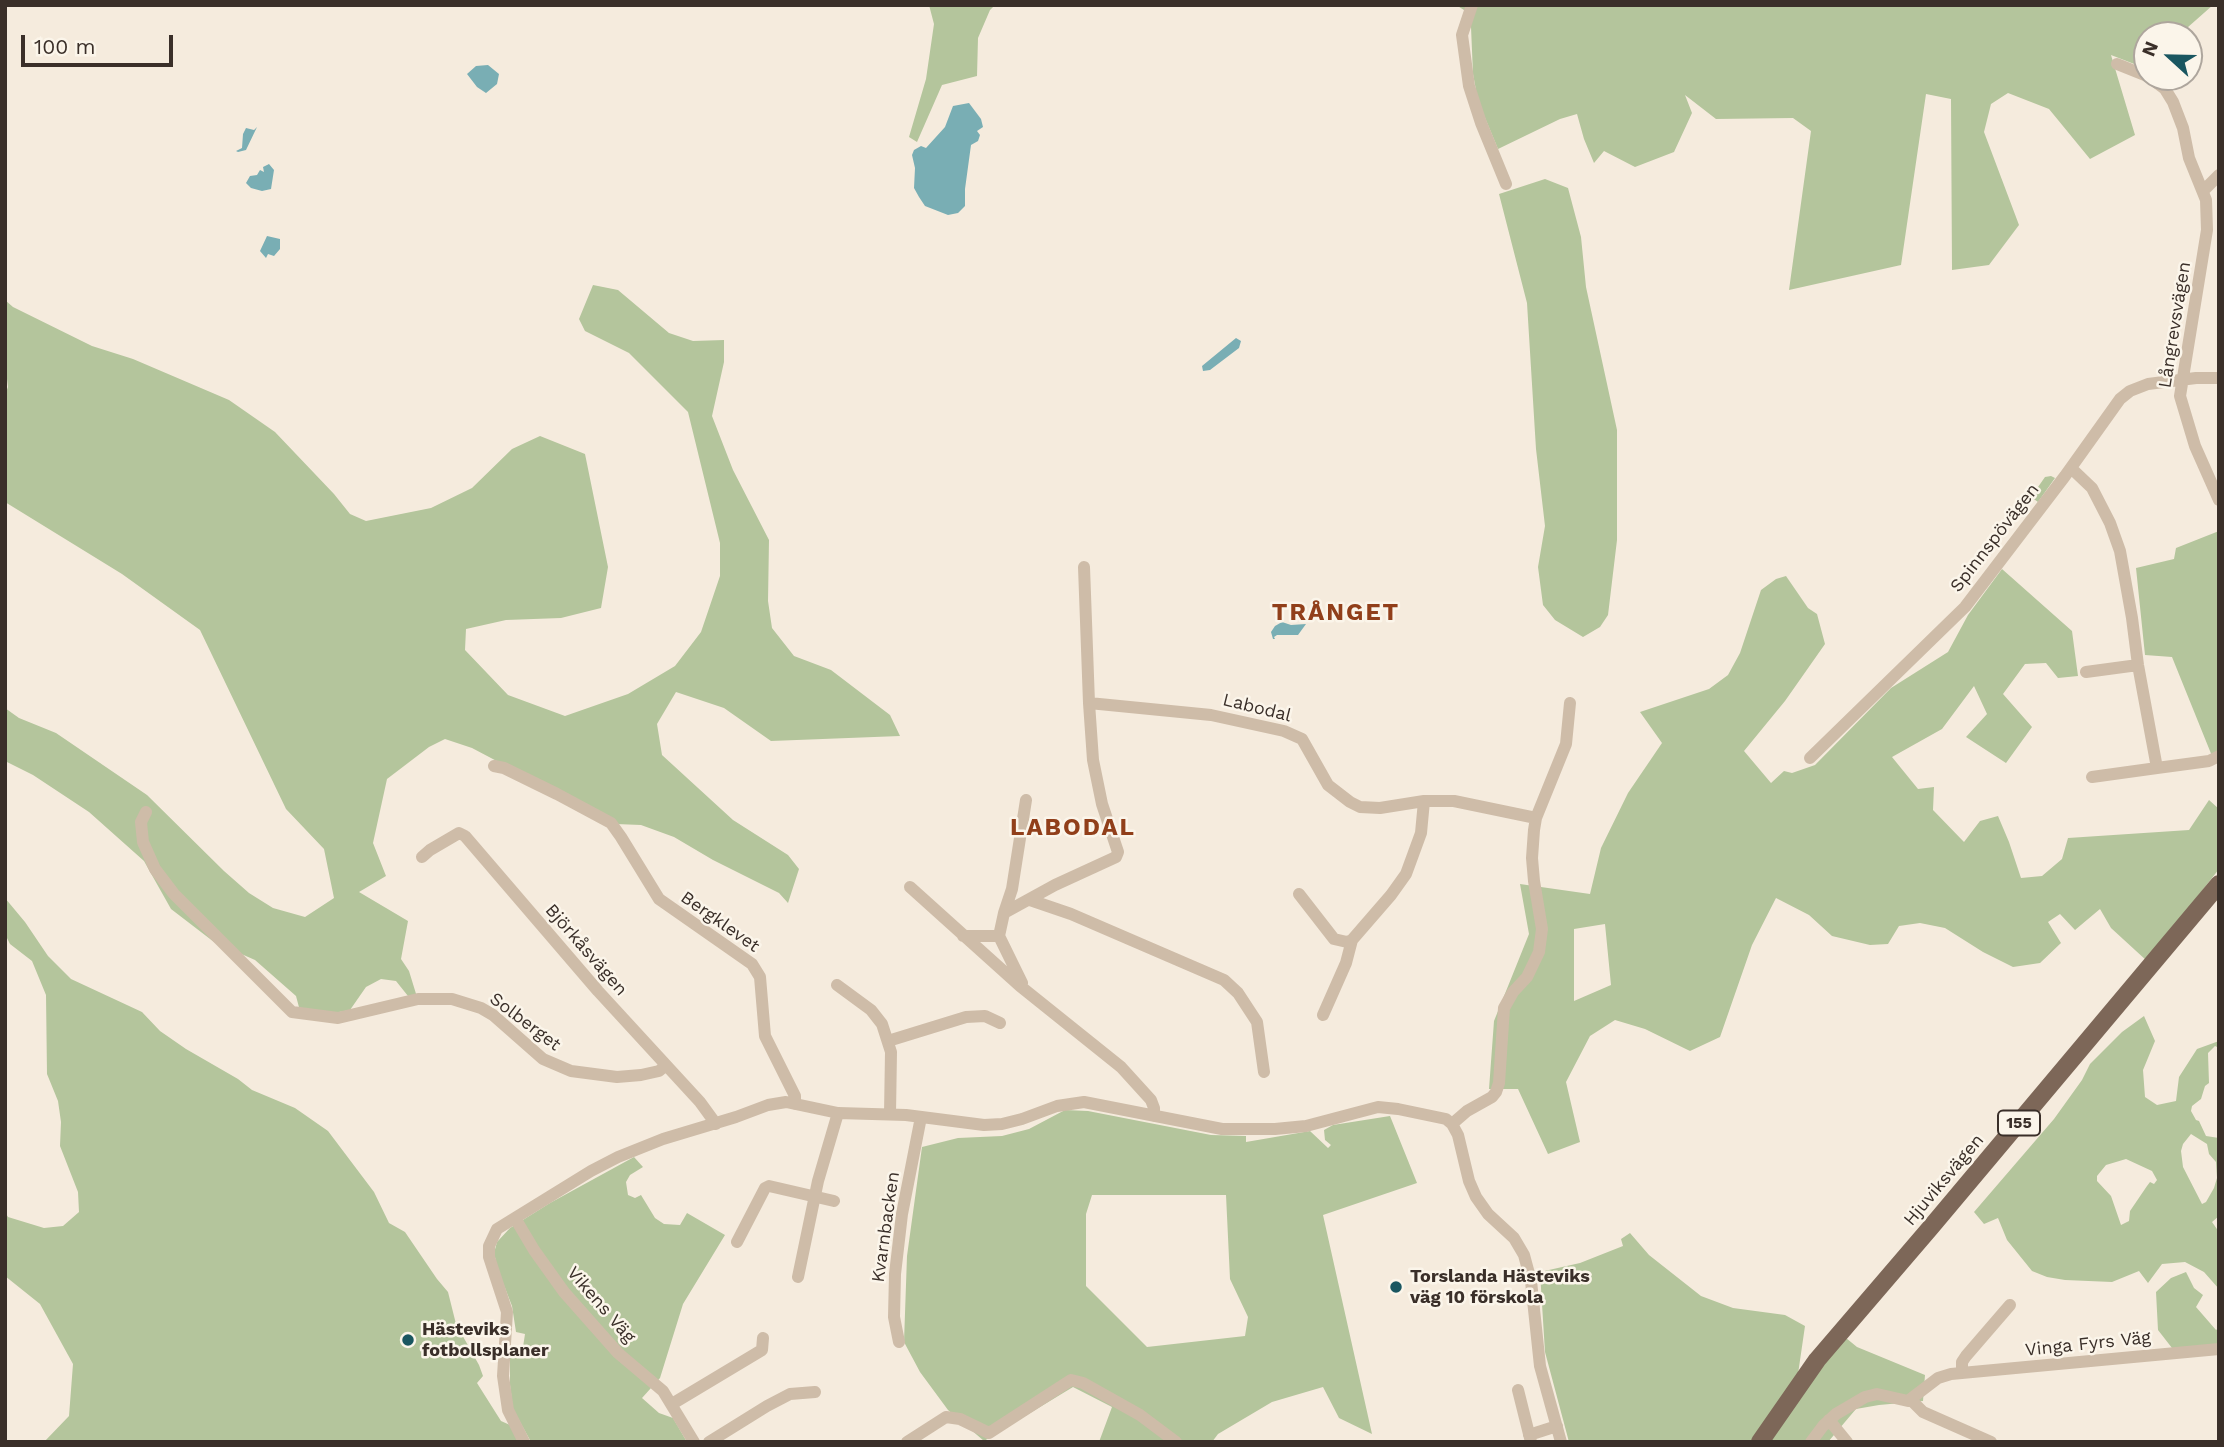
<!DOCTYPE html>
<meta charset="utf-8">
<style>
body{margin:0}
#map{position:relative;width:2224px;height:1447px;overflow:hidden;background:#f5ebdd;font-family:"Work Sans",sans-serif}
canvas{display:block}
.frame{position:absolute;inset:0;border:7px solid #3a2f29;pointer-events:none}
.north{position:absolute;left:2133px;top:21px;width:70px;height:70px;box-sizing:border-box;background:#fbf5ea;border:2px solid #aea69d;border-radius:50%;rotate:292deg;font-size:19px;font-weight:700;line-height:28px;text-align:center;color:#3a2f29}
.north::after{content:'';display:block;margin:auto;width:24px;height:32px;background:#1a5660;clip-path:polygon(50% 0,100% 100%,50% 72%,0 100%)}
.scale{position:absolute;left:21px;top:35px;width:152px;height:32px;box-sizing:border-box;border:4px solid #3a2f29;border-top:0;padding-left:9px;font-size:21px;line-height:24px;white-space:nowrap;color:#3a2f29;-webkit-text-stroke:5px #fbf5ea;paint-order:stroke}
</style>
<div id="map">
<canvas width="2224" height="1447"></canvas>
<div class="frame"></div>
<div class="north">N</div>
<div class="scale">100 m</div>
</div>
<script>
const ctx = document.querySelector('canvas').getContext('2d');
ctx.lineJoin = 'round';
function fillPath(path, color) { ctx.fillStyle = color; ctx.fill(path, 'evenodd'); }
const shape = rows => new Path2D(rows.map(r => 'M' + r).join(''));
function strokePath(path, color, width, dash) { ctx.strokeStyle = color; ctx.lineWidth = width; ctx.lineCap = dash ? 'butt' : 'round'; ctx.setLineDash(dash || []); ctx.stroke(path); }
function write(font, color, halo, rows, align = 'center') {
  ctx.font = font + ' "Work Sans",sans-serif'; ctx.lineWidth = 5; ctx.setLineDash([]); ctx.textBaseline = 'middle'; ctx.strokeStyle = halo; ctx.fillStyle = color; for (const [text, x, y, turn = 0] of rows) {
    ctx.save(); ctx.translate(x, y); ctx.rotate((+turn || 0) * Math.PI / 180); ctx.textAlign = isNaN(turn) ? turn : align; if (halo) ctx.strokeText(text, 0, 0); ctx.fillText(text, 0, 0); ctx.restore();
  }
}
fillPath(shape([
 [929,5,995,5,990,10,978,38,977,76,942,85,917,142,909,137,926,79,934,24],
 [1456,5,2213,5,2179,35,2147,35,2147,63,2142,67,2111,55,2135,135,2090,159,2049,109,2008,93,1991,104,1984,132,2019,225,1989,265,1952,270,1951,99,1926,94,1901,265,1789,290,1811,131,1793,118,1716,119,1685,95,1692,113,1674,152,1635,167,1604,151,1594,163,1584,139,1577,114,1560,119,1498,149,1478,101,1473,74,1471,27,1464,10],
 [1545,179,1568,188,1581,237,1586,287,1617,430,1617,540,1608,615,1600,627,1583,637,1555,620,1543,605,1538,567,1545,526,1536,449,1527,303,1499,194],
 [593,285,618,290,669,333,693,341,724,340,724,362,712,416,733,470,769,540,768,601,772,628,794,656,831,670,890,715,900,736,771,741,724,708,676,692,657,724,662,755,733,820,788,855,799,869,788,903,779,893,713,860,674,837,641,825,616,824,472,748,445,739,429,747,387,779,373,843,386,876,359,892,408,921,401,959,409,971,417,997,408,996,396,981,381,979,366,987,350,1010,334,1013,300,1011,296,996,255,960,214,942,171,909,144,861,89,812,33,775,5,761,5,708,19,718,56,733,147,795,224,871,249,893,273,908,305,917,334,898,324,849,286,809,200,630,122,574,5,502,5,395,8,387,5,363,5,300,13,307,92,346,133,359,229,400,275,432,334,494,350,514,366,521,431,508,472,488,512,449,540,436,585,454,608,567,601,608,561,618,506,620,466,629,465,650,508,695,565,716,628,694,675,666,701,632,720,576,720,543,688,412,629,353,585,331,579,319],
 [2051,476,2055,478,2038,502,2031,497,2045,477],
 [2219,531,2219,752,2212,756,2172,657,2145,655,2136,568,2174,559,2176,548],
 [2002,569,2072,631,2078,676,2058,678,2046,663,2025,664,2003,694,2032,727,2006,763,1966,737,1987,714,1974,686,1942,729,1892,757,1918,789,1934,787,1933,810,1964,842,1980,821,1998,816,2009,842,2021,878,2042,876,2062,859,2068,838,2189,830,2209,800,2219,809,2219,869,2147,961,2111,928,2100,909,2075,930,2060,914,2048,922,2061,943,2040,963,2013,967,1983,952,1945,928,1920,923,1899,926,1888,944,1870,945,1832,936,1809,915,1776,898,1752,945,1720,1037,1690,1051,1645,1029,1615,1020,1590,1036,1566,1082,1580,1142,1548,1154,1518,1089,1489,1089,1494,1021,1529,934,1520,884,1590,894,1601,848,1628,793,1662,743,1640,712,1709,689,1728,675,1740,653,1761,590,1776,579,1786,576,1808,608,1817,614,1825,644,1785,701,1744,751,1771,783,1784,771,1792,773,1815,765,1891,688,1948,652,1968,615],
 [1605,924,1611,985,1574,1001,1574,929],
 [5,898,25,922,48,956,71,979,142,1012,160,1031,186,1049,238,1079,252,1090,295,1108,328,1131,374,1192,389,1223,405,1232,437,1279,448,1292,456,1324,479,1365,483,1376,477,1383,501,1421,510,1425,519,1442,44,1442,69,1416,73,1364,40,1304,5,1276,5,1212,8,1217,44,1228,63,1226,79,1212,78,1192,60,1146,61,1122,58,1101,47,1074,46,995,32,961,10,944,5,934],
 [2144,1016,2155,1041,2143,1070,2145,1097,2157,1105,2176,1101,2179,1077,2197,1049,2219,1041,2219,1048,2215,1046,2208,1053,2209,1083,2205,1086,2201,1099,2192,1106,2191,1111,2196,1120,2199,1121,2206,1136,2219,1138,2219,1216,2212,1222,2219,1232,2219,1289,2204,1272,2185,1262,2162,1264,2148,1283,2139,1271,2112,1282,2065,1280,2047,1277,2032,1271,2007,1240,1998,1218,1984,1224,1974,1212,2054,1119,2082,1080,2090,1064,2122,1032],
 [2191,1134,2207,1144,2209,1154,2216,1162,2217,1178,2214,1188,2206,1202,2202,1204,2183,1167,2181,1151,2183,1144],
 [2126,1159,2152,1171,2157,1180,2154,1184,2150,1182,2147,1186,2130,1211,2129,1221,2121,1225,2111,1196,2097,1181,2097,1176,2106,1165],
 [1065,1110,1088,1111,1211,1135,1246,1136,1246,1142,1310,1131,1328,1148,1331,1145,1325,1140,1324,1130,1333,1125,1390,1116,1417,1183,1323,1215,1372,1434,1339,1418,1323,1387,1272,1402,1218,1434,1212,1442,1099,1442,1112,1407,1073,1387,984,1441,948,1410,920,1372,904,1342,907,1256,922,1147,958,1138,1002,1136,1029,1129],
 [1092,1195,1226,1195,1230,1279,1248,1317,1245,1336,1147,1347,1086,1286,1086,1214],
 [634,1157,643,1167,630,1175,626,1182,628,1195,635,1198,641,1195,655,1218,664,1224,680,1225,687,1213,725,1235,683,1304,660,1378,642,1398,659,1413,673,1418,687,1442,531,1442,513,1409,510,1385,510,1356,513,1348,523,1347,525,1334,516,1332,512,1306,498,1270,494,1253,497,1242,510,1228,550,1203],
 [1630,1233,1649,1255,1701,1296,1733,1308,1785,1315,1805,1326,1798,1374,1835,1329,1857,1347,1925,1375,1923,1401,1879,1405,1856,1409,1828,1442,1569,1442,1545,1352,1540,1272,1580,1263,1623,1246,1621,1239],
 [2186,1272,2194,1288,2203,1295,2196,1307,2216,1330,2219,1328,2219,1349,2172,1348,2158,1330,2156,1292,2171,1278]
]), '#b4c59c');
fillPath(shape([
 [488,65,499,74,497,84,486,93,477,87,467,74,476,66],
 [969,103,981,119,983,127,977,131,980,135,978,141,971,145,965,189,965,206,958,213,948,215,925,206,919,197,914,188,915,168,912,155,914,150,921,146,926,148,945,127,953,106],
 [257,127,246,150,238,152,236,151,242,148,243,134,246,128,254,130],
 [269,164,274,170,271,189,262,191,251,188,246,183,250,176,257,175,260,170,264,172,263,167],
 [267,236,280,239,280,249,274,256,268,254,266,258,260,251],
 [1236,338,1241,341,1239,348,1210,370,1203,371,1202,366],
 [1282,622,1291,625,1306,624,1298,635,1277,635,1274,637,1275,639,1273,639,1271,632,1275,626]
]), '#79aeb4');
strokePath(shape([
 [1472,5,1462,35,1469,86,1481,123,1506,184],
 [2117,64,2147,76],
 [2149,77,2165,89,2173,102,2183,128,2189,158,2206,200,2207,230,2180,396,2195,446,2219,500],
 [2203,191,2219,175],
 [2071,468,2092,488,2110,523,2120,551,2132,618,2138,665,2157,768,2209,761,2219,756],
 [2086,672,2138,665],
 [1089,703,1211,715,1284,731,1302,739,1328,785,1350,802,1360,807,1380,808,1424,801],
 [1810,758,1965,607,2065,476,2120,399,2130,391,2148,384,2196,378,2219,378],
 [494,766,504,768,557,794,611,823,621,837,659,899,752,964,760,977,765,1036,795,1096,795,1104],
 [2092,777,2157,768],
 [146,812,141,822,143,842,155,869,174,894,292,1012,338,1018,418,999,452,999,481,1008,493,1015,543,1059,571,1071,617,1077,641,1075,659,1071,665,1066],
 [422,857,430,850,459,833,465,836,598,991,700,1102,716,1124],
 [910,887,1020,986,1121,1067,1151,1100,1154,1108,1154,1116],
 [1299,894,1334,939,1347,942,1352,940],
 [1030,900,1071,914,1224,980,1238,993,1257,1022,1264,1072],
 [1004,913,1012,889,1026,800],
 [963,936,999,936],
 [837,985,871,1010,882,1024,891,1052,890,1114],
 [1020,986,1022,983,999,936,1004,913,1055,885,1116,857,1118,852,1102,804,1093,760,1089,703,1084,567],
 [1323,1015,1346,963,1352,940,1391,895,1406,874,1421,833,1424,801,1454,801,1536,818],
 [888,1041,966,1017,985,1016,1000,1023],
 [1452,1124,1467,1111,1492,1097,1496,1092,1499,1083,1504,1008,1513,992,1527,977,1539,952,1542,929,1534,881,1532,858,1534,830,1536,818,1566,744,1570,703],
 [515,1218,534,1250,564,1292,618,1353,663,1391,694,1442],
 [737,1242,765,1188,769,1186,834,1201],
 [798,1277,818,1181,838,1113],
 [899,1342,894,1317,895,1274,902,1214,921,1117],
 [1962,1373,1962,1362,1966,1356,2010,1305],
 [1518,1390,1531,1442],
 [1911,1400,1923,1412,1991,1442],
 [672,1404,762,1350,763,1338],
 [1829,1420,1847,1442],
 [1529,1435,1557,1426],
 [524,1442,508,1410,503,1376,507,1312,489,1257,489,1246,497,1229,591,1171,618,1157,663,1139,736,1117,768,1105,786,1102,838,1113,906,1115,984,1125,1002,1124,1022,1119,1057,1106,1084,1102,1222,1129,1275,1129,1306,1126,1378,1107,1398,1109,1446,1119,1452,1124,1458,1135,1469,1181,1476,1197,1488,1214,1514,1238,1524,1255,1531,1281,1540,1366,1561,1442],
 [709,1442,767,1406,790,1394,815,1392],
 [907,1442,946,1417,960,1419,989,1433,1071,1380,1083,1383,1140,1415,1176,1442],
 [1811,1442,1823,1426,1836,1414,1865,1397,1877,1394,1908,1401,1938,1378,1951,1374,2219,1349]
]), '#cebca8', 12);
strokePath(shape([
 [1760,1442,1817,1360,1931,1227,2219,884]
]), '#7d6758', 18);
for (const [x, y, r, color] of [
 [1396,1287,7,"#1a5660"],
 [408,1340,7,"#1a5660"]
]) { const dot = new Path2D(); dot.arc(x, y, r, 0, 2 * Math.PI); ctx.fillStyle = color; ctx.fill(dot); strokePath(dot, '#fbf5ea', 2.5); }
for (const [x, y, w] of [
 [2019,1123,42]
]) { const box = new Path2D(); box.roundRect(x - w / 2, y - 12.5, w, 25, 5); ctx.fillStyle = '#fbf5ea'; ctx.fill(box); strokePath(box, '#3a2f29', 2); }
write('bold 16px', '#3a2f29', null, [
 ["155",2019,1123]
]);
write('18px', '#3a2f29', '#fbf5ea', [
 ["Långrevsvägen",2175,325,-81],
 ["Spinnspövägen",1995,538,-52],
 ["Labodal",1257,708,14],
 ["Bergklevet",720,922,35],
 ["Björkåsvägen",586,950,49],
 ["Solberget",525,1022,37],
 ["Hjuviksvägen",1944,1180,-50],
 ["Kvarnbacken",886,1227,-82],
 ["Vikens Väg",601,1305,49],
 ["Vinga Fyrs Väg",2088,1344,-6]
]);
write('bold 18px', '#3a2f29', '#fbf5ea', [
 ["Torslanda Hästeviks",1410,1277],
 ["väg 10 förskola",1410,1298],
 ["Hästeviks",422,1330],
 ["fotbollsplaner",422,1351]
], 'left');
ctx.letterSpacing = '2px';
write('bold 24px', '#913f1a', '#fbf5ea', [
 ["TRÅNGET",1336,613],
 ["LABODAL",1073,828]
]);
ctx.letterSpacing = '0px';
</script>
